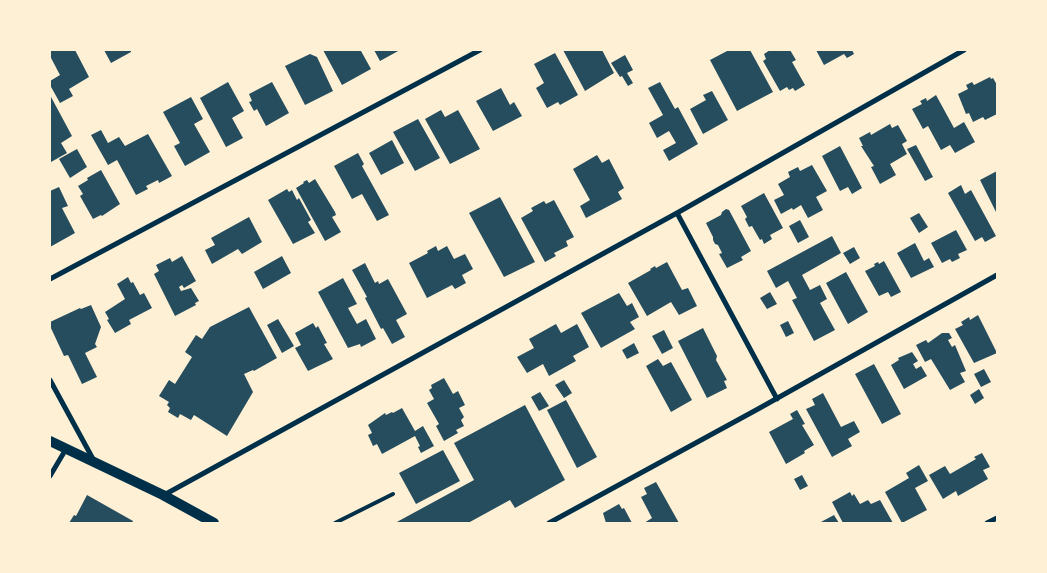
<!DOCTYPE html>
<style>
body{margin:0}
#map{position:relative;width:1047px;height:573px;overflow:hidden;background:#fdf0d5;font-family:"Zilla Slab",serif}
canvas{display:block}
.frame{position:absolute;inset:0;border:51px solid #fdf0d5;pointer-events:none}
</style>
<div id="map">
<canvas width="1047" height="573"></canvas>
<div class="frame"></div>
</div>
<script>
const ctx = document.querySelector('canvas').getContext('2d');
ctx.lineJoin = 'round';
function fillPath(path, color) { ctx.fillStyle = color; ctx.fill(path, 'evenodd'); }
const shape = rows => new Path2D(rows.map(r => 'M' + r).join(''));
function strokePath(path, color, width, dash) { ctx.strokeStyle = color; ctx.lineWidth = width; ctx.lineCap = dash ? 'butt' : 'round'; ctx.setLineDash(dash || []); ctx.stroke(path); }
fillPath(shape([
 [50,50,75,50,89,77,69,89,73,96,60,103,50,85,50,81,60,75,50,56],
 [104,50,131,50,131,52,111,63],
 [323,50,359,50,361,51,371,69,342,85],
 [374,50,400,50,380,61],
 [563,50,602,50,614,73,585,91],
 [729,50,750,50,773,92,737,111,710,60],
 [770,50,790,50,796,60,792,62,805,85,795,91,793,88,789,90,787,87,780,91,763,61,766,59,764,54],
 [816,50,852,50,854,54,847,58,844,54,824,65],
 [555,53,578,95,560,105,558,102,547,108,536,88,544,83,534,64],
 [310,54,317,57,333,91,305,105,285,66],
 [625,55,633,70,627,73,633,83,628,86,622,76,620,77,611,63],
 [990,77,991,79,993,78,997,85,997,114,985,120,983,117,973,122,969,113,966,114,958,94,968,89,966,85,972,82,974,85],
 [228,82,244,111,232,118,243,138,226,147,200,98],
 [272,82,289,113,266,126,257,109,254,111,249,102,252,101,249,94],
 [660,82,675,109,678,107,698,144,669,161,663,150,676,143,669,131,657,138,649,123,663,115,648,88],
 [501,88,510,105,514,102,522,116,493,131,476,101],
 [712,91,728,120,703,134,690,109,706,100,703,95],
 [50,95,72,136,61,143,67,153,51,162],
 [936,95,954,128,964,122,975,142,955,153,950,145,941,150,928,126,923,129,912,109,922,104,920,101,926,98,927,101],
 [191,97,203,119,194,124,210,152,185,166,174,146,180,143,163,112],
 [441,110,445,117,458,110,480,149,450,164,425,119],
 [418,119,440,158,415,171,393,132],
 [890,124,892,128,898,125,907,141,902,144,907,154,890,164,896,175,880,184,871,167,874,166,861,146,863,146,859,138,870,132,871,135],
 [101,130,108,143,119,137,125,146,148,134,172,176,159,183,158,180,146,186,148,189,136,195,117,160,108,165,91,135],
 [392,140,404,163,381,175,369,153],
 [916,145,933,177,925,181,907,149],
 [840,146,862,188,852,194,848,187,840,191,822,156],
 [77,149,87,167,70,178,59,159],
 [358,153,364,164,362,166,389,215,377,221,362,194,352,199,334,166],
 [597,155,602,163,609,159,624,188,618,192,622,199,586,218,580,206,590,200,573,169],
 [812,165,827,191,816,197,823,210,808,218,801,205,793,210,792,208,781,214,774,200,784,195,778,184,790,177,788,172,798,167,800,171],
 [101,170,120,204,102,216,101,215,93,219,80,196,83,194,78,186,88,180,87,178],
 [997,171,997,214,980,180],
 [315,179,335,212,336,215,332,217,341,232,325,241,296,188,304,183,303,182,307,180,309,183],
 [961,185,965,194,971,190,996,236,985,242,982,237,975,241,948,193],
 [59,187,68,206,62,208,75,233,50,247,50,191],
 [287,189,289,192,292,190,297,200,299,198,311,220,308,222,315,233,293,244,268,200],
 [764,193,783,228,770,235,772,239,764,244,762,239,760,240,752,226,749,227,745,219,747,217,741,206],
 [500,197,535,262,504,277,469,213],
 [554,200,574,237,566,241,568,246,554,253,556,256,545,262,521,218,533,211,531,208,544,201,546,204],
 [726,209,729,210,751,251,741,257,743,260,727,268,719,254,722,253,718,245,715,244,713,240,713,237,706,223,721,215,722,212],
 [919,213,928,227,919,233,910,218],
 [249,217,262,242,242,254,238,249,212,264,205,250,215,245,211,238],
 [800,220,809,237,798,243,789,226],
 [956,230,967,250,958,254,960,258,952,262,950,259,942,263,931,243],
 [832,236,841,253,802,275,810,290,820,285,827,299,820,303,835,330,814,341,792,300,797,298,788,281,776,288,767,271],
 [915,243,924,261,929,258,934,267,911,278,897,253],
 [436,246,438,251,447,246,454,259,465,254,473,269,462,275,466,283,455,289,452,285,427,298,409,263,428,253,427,251],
 [854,247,860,258,850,264,843,253],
 [182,256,196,281,184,288,182,285,179,287,181,291,191,288,199,301,195,303,196,305,175,316,154,274,159,271,156,265,170,258,172,262],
 [282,256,291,273,263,289,254,272],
 [884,261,901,292,891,297,888,292,879,296,865,271,875,266,874,264,878,262,879,264],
 [667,262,682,290,688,288,697,306,679,315,671,302,647,316,628,283,651,270,650,269,655,266,656,268],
 [365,263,375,283,378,281,379,284,388,279,407,314,396,320,405,337,392,344,383,328,381,329,365,298,367,297,352,270],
 [846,272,868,312,848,324,826,283],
 [128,277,131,283,133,282,140,295,144,293,152,308,129,320,131,324,115,333,107,320,109,319,105,312,125,299,117,284],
 [343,278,357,304,348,308,357,324,366,319,376,339,361,347,360,344,348,348,318,292],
 [770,292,777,304,767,309,760,298],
 [619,293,627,306,632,303,639,317,630,322,635,329,601,348,581,313],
 [91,305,101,327,95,344,97,347,85,353,97,377,82,384,68,355,64,356,50,326,50,322,80,308,81,309],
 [249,307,277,358,254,371,253,370,244,374,253,392,227,436,194,415,191,420,180,414,178,418,168,412,170,408,167,405,169,402,159,396,169,380,175,384,192,357,185,352,196,335,202,339,210,327],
 [978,315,997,353,974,363,955,329,963,325,961,322,969,317,970,320],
 [278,319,294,346,282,353,267,325],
 [788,321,794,333,786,337,780,325],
 [313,323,316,328,318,326,327,343,324,344,333,359,308,371,295,348,301,345,295,333],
 [556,324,561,333,577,324,589,347,573,356,576,361,549,376,543,364,527,373,517,357,534,348,529,339],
 [703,328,717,356,716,360,727,380,724,381,727,388,707,398,678,341],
 [664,330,673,348,662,354,652,336],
 [942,333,949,333,952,338,948,340,952,347,955,345,966,371,960,373,965,382,950,390,931,359,925,362,916,345,926,340,928,343],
 [634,343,639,353,627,359,622,350],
 [912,352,918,361,913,364,916,369,921,366,927,376,904,389,891,365,899,360,898,358],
 [658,359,663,366,671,362,692,400,671,412,646,366],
 [874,364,901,414,882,424,855,374],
 [984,369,991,382,981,387,974,374],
 [444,378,453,394,458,391,465,405,459,408,464,417,461,420,464,426,456,430,458,433,444,441,436,426,439,424,427,403,434,399,429,390,432,388,431,385],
 [564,380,572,393,564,398,555,385],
 [979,389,984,398,975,404,970,395],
 [540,392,549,406,539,411,531,397],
 [823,393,841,427,854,421,860,432,848,439,852,446,832,457,806,409,815,405,812,399],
 [566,400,597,457,577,468,547,410],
 [525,405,565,480,515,508,510,500,468,523,395,523,474,480,454,443],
 [402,408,415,431,423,426,434,446,421,453,418,447,420,446,415,436,382,454,377,444,373,446,368,435,372,433,368,425,385,413,386,415,392,412,393,413],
 [797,410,805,424,802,425,814,445,804,451,805,453,786,464,769,432,793,419,790,414],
 [443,450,460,481,416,504,399,473],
 [982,453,990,467,983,470,988,479,958,496,956,491,943,499,929,475,945,466,950,474,976,459,974,457],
 [919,465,928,481,915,488,927,510,902,523,885,492,909,478,906,473],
 [802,475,808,486,800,490,794,479],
 [656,482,679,523,644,523,652,518,641,497,647,494,644,488],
 [850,492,852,496,854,494,860,504,868,500,871,504,880,500,893,523,843,523,832,502],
 [87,495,133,521,132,523,69,523,74,515,76,516],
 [619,504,622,509,624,508,632,523,606,523,603,513],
 [834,515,839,523,819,523]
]), '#264d5e');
strokePath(shape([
 [335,523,393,494]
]), '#003049', 4);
strokePath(shape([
 [677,213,777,399],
 [50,279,480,50],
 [50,380,93,459],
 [50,476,66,449],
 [164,495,677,213,964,50],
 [549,523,758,409,997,275],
 [987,523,997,518]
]), '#003049', 5);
strokePath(shape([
 [50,441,163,495,214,523]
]), '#003049', 10);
</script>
